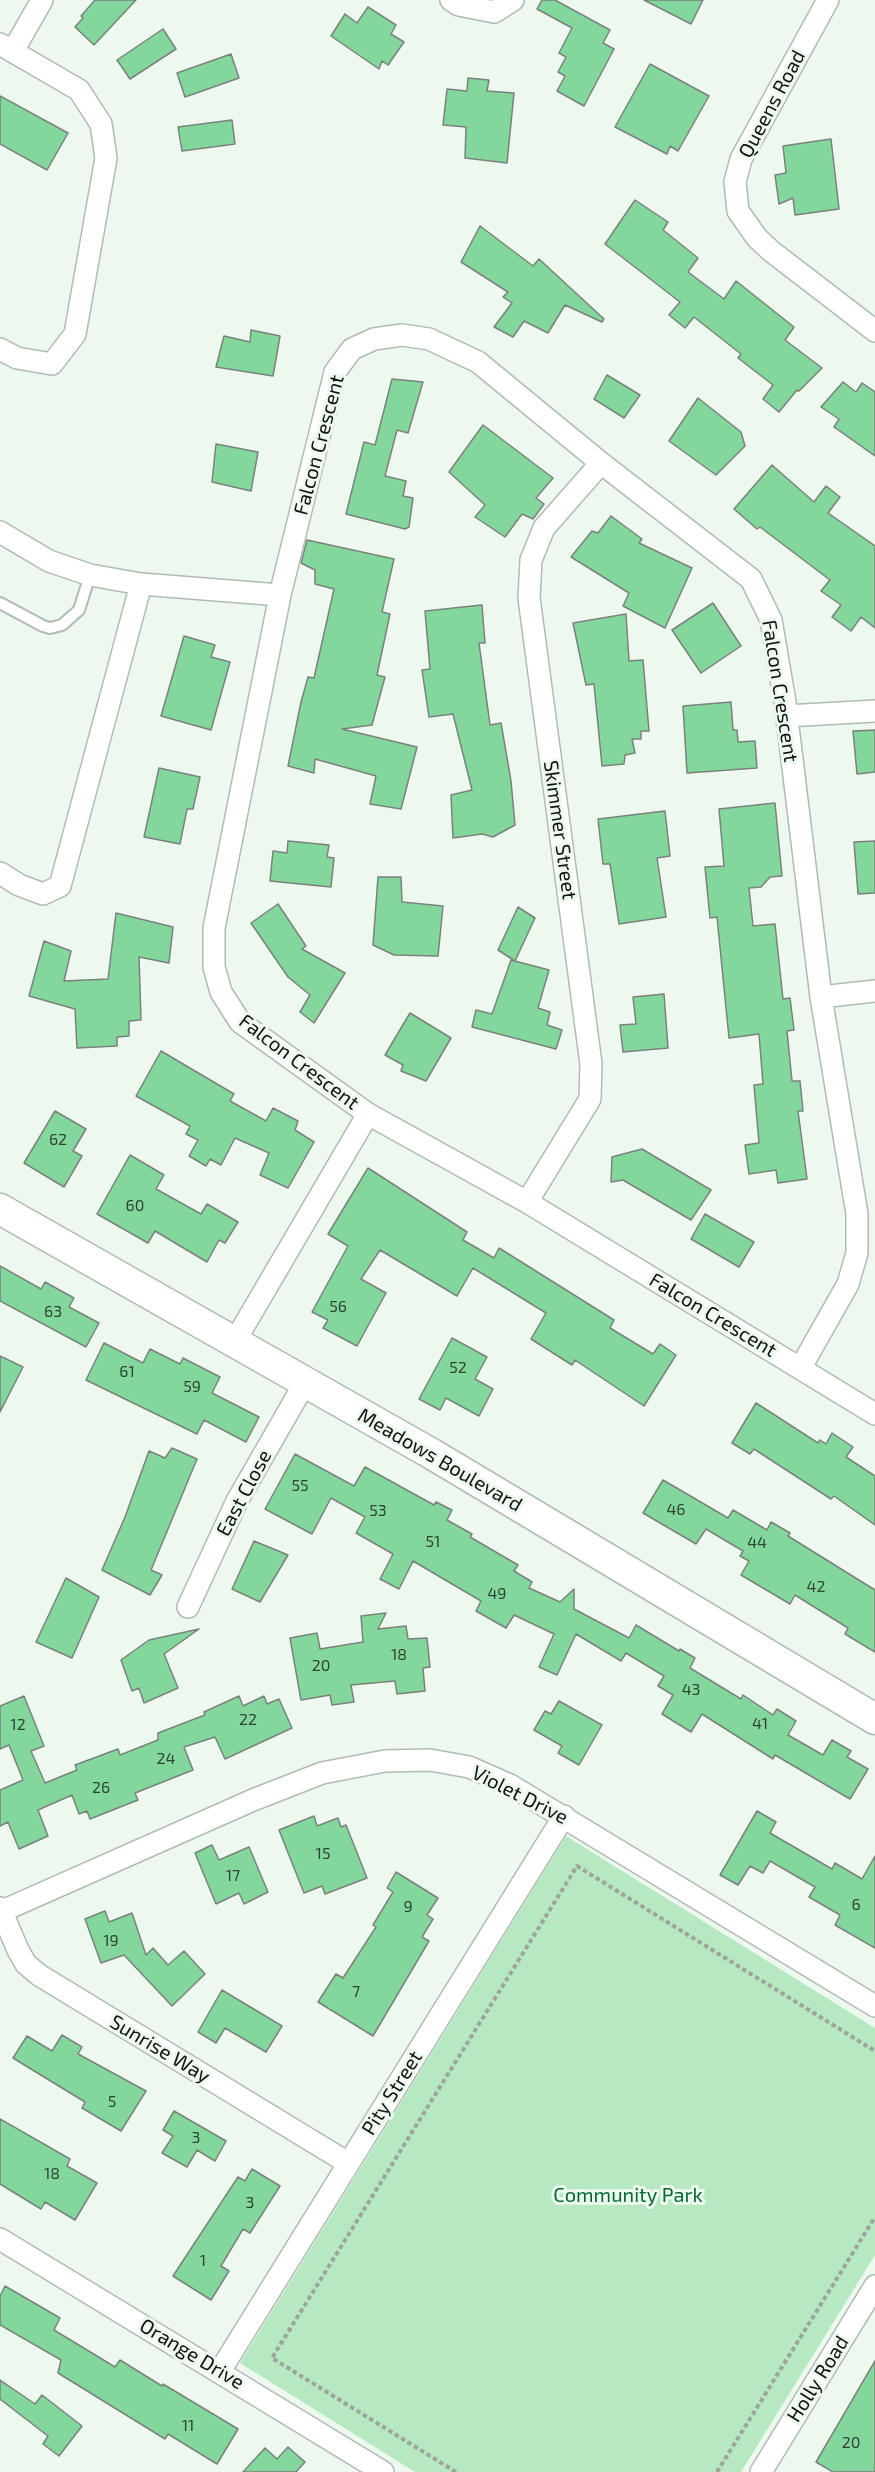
<!DOCTYPE html>
<style>
body{margin:0}
canvas{display:block;background:#edf8ef}
</style>
<canvas width="875" height="2472"></canvas>
<script>
const ctx = document.querySelector('canvas').getContext('2d');
ctx.lineJoin = 'round';
function fillPath(path, color) { ctx.fillStyle = color; ctx.fill(path, 'evenodd'); }
const shape = rows => new Path2D(rows.map(r => 'M' + r).join(''));
function strokePath(path, color, width, dash) { ctx.strokeStyle = color; ctx.lineWidth = width; ctx.lineCap = dash ? 'butt' : 'round'; ctx.setLineDash(dash || []); ctx.stroke(path); }
function write(font, color, halo, rows, align = 'center') {
  ctx.font = font + ' "Exo 2",sans-serif'; ctx.lineWidth = 6; ctx.setLineDash([]); ctx.textBaseline = 'middle'; ctx.strokeStyle = halo; ctx.fillStyle = color; for (const [text, x, y, turn = 0] of rows) {
    ctx.save(); ctx.translate(x, y); ctx.rotate((+turn || 0) * Math.PI / 180); ctx.textAlign = isNaN(turn) ? turn : align; if (halo) ctx.strokeText(text, 0, 0); ctx.fillText(text, 0, 0); ctx.restore();
  }
}
fillPath(shape([
 [566,1836,875,2028,875,2255,741,2472,415,2472,240,2363]
]), '#b6e9c2');
const building = shape([
 [95,0,136,0,94,45,75,27,83,18,81,16,95,0],
 [542,0,555,0,610,30,603,43,614,49,584,106,557,91,565,76,558,72,566,57,559,53,572,28,537,9,542,0],
 [644,0,703,0,691,24,644,0],
 [368,7,396,25,391,34,404,42,388,65,382,61,379,69,331,36,345,14,357,23,368,7],
 [163,29,176,49,130,79,117,60,163,29],
 [231,54,239,78,185,97,177,73,231,54],
 [650,64,709,96,678,151,670,146,667,154,615,127,650,64],
 [468,78,489,80,487,91,514,93,507,163,465,158,466,127,443,125,447,89,467,91,468,78],
 [0,96,68,133,47,170,0,144,0,96],
 [232,120,235,144,182,151,178,127,232,120],
 [831,139,839,209,795,215,793,198,779,204,775,175,786,173,783,146,831,139],
 [635,200,668,222,663,230,698,258,688,272,724,299,736,281,794,327,785,340,822,368,799,391,797,390,779,412,763,399,773,385,738,358,741,354,694,317,685,328,669,315,680,302,605,244,635,200],
 [480,226,533,266,539,259,604,319,602,322,565,305,548,333,524,321,513,337,494,327,512,303,503,297,508,292,461,262,480,226],
 [251,330,280,336,273,376,216,367,224,336,250,342,251,330],
 [607,375,640,395,624,418,594,399,607,375],
 [392,379,423,382,408,433,397,430,385,476,406,481,403,496,413,498,409,527,405,529,346,514,364,442,375,445,392,379],
 [843,382,856,392,862,383,875,392,875,456,834,427,839,419,821,407,843,382],
 [698,398,741,432,745,446,716,475,669,441,698,398],
 [483,425,553,478,536,498,544,504,533,519,522,514,505,537,475,517,485,505,449,472,483,425],
 [216,444,258,452,251,491,212,482,216,444],
 [772,465,814,502,826,486,840,497,828,513,875,546,875,628,861,617,851,631,832,617,841,605,821,591,830,580,760,527,757,529,734,509,772,465],
 [611,516,642,539,639,543,692,568,665,628,623,606,629,593,571,557,592,531,598,533,611,516],
 [307,540,394,559,382,612,390,614,377,675,385,677,372,725,342,729,417,747,401,809,370,804,376,776,315,759,314,773,288,766,301,702,308,677,314,678,334,589,315,584,315,570,301,563,307,540],
 [713,603,741,646,701,673,672,630,713,603],
 [482,605,485,643,479,643,490,725,501,723,511,781,515,825,493,837,482,834,453,838,451,795,472,790,453,714,429,717,422,670,430,669,425,611,482,605],
 [626,614,629,661,643,660,649,731,641,731,641,739,632,739,635,753,625,755,624,764,602,766,594,684,586,685,573,623,626,614],
 [184,636,215,645,211,657,230,662,211,730,161,716,184,636],
 [731,702,733,730,737,730,738,742,755,741,757,768,687,773,683,706,731,702],
 [875,730,875,772,857,774,853,731,875,730],
 [159,768,200,777,193,809,187,809,180,844,144,837,159,768],
 [775,803,782,876,770,877,761,887,749,888,753,926,775,924,783,999,790,998,794,1030,787,1031,792,1081,800,1081,803,1111,798,1111,807,1179,778,1183,776,1170,749,1174,745,1145,759,1143,754,1085,763,1084,759,1034,729,1038,717,917,710,918,705,867,724,866,719,809,775,803],
 [665,811,670,856,657,858,666,917,619,924,610,864,603,864,598,819,665,811],
 [288,841,329,845,327,857,334,858,331,887,270,881,273,851,287,853,288,841],
 [875,841,875,893,858,894,854,842,875,841],
 [378,877,401,877,402,902,443,906,438,956,394,955,373,945,378,877],
 [278,904,306,946,302,949,345,973,314,1023,300,1012,310,995,288,977,251,923,278,904],
 [518,907,535,918,515,961,498,950,518,907],
 [116,913,173,927,169,963,139,957,141,1020,129,1021,129,1036,117,1037,117,1046,77,1048,75,1009,29,996,44,941,71,951,64,981,108,979,116,913],
 [511,960,549,970,538,1008,550,1012,547,1025,562,1030,556,1049,472,1027,476,1010,492,1014,511,960],
 [664,994,668,1048,623,1052,620,1025,636,1024,633,997,664,994],
 [410,1013,451,1038,426,1081,401,1071,403,1065,385,1055,410,1013],
 [161,1051,234,1094,230,1101,266,1121,273,1108,298,1121,295,1130,314,1142,288,1188,260,1175,269,1153,235,1138,221,1165,210,1159,206,1166,189,1156,198,1140,186,1134,190,1126,136,1096,161,1051],
 [55,1111,86,1129,73,1151,82,1156,64,1187,24,1163,55,1111],
 [642,1149,711,1190,691,1220,623,1180,611,1182,612,1157,642,1149],
 [130,1155,164,1175,156,1189,201,1214,207,1204,238,1222,225,1243,219,1240,207,1262,155,1231,148,1243,97,1214,130,1155],
 [368,1168,467,1232,463,1240,494,1258,499,1248,614,1320,610,1328,653,1354,660,1344,676,1355,644,1406,575,1360,572,1365,531,1339,546,1313,473,1268,457,1296,380,1250,361,1279,386,1293,357,1346,323,1328,328,1320,312,1312,348,1246,328,1234,368,1168],
 [705,1214,754,1242,739,1267,691,1239,705,1214],
 [0,1266,41,1289,45,1282,74,1298,69,1307,99,1323,86,1347,0,1301,0,1266],
 [452,1338,487,1357,475,1379,493,1389,479,1416,446,1398,440,1410,419,1399,452,1338],
 [104,1343,143,1363,150,1349,180,1364,183,1358,220,1377,212,1393,259,1417,246,1442,204,1420,197,1434,86,1380,104,1343],
 [0,1356,23,1367,0,1412,0,1356],
 [756,1403,818,1443,820,1440,826,1444,832,1433,853,1447,846,1457,875,1476,875,1525,834,1496,831,1499,754,1449,750,1454,732,1443,756,1403],
 [172,1448,197,1459,151,1570,162,1575,150,1595,102,1570,125,1517,149,1451,165,1458,172,1448],
 [295,1454,354,1486,365,1467,434,1505,436,1502,452,1510,447,1520,472,1534,470,1537,518,1565,514,1571,532,1582,529,1588,560,1602,574,1589,574,1609,629,1638,636,1625,679,1651,680,1649,695,1658,690,1668,741,1699,743,1695,773,1715,777,1709,796,1721,788,1735,823,1755,832,1740,851,1751,847,1757,868,1769,850,1799,775,1755,773,1759,702,1714,691,1732,662,1714,673,1695,658,1686,664,1676,626,1653,621,1661,576,1634,557,1675,539,1667,554,1634,514,1615,506,1628,476,1611,481,1601,413,1561,399,1589,380,1579,393,1554,356,1533,365,1517,331,1498,312,1534,265,1509,295,1454],
 [663,1480,728,1518,733,1510,767,1530,771,1522,790,1533,788,1536,875,1590,875,1652,845,1634,848,1628,795,1595,790,1604,741,1575,749,1561,740,1556,743,1551,706,1529,696,1544,643,1513,663,1480],
 [254,1541,288,1555,260,1602,232,1589,254,1541],
 [66,1578,99,1597,72,1658,36,1642,66,1578],
 [386,1613,378,1629,406,1626,408,1639,427,1638,430,1667,423,1668,425,1691,397,1694,395,1681,351,1685,354,1702,332,1705,330,1695,301,1700,290,1638,317,1633,320,1649,363,1642,361,1616,386,1613],
 [199,1629,164,1654,178,1688,144,1703,139,1688,132,1691,121,1660,149,1640,199,1629],
 [24,1696,44,1746,31,1751,45,1783,77,1770,75,1765,118,1749,120,1755,158,1740,158,1733,205,1715,204,1712,239,1696,243,1706,264,1696,267,1704,279,1699,292,1728,225,1759,215,1737,184,1747,193,1770,135,1793,138,1800,90,1819,87,1811,79,1814,72,1795,38,1810,48,1836,19,1849,8,1822,0,1826,0,1790,23,1780,9,1745,0,1749,0,1706,24,1696],
 [559,1701,602,1725,579,1765,558,1753,562,1746,534,1730,545,1711,551,1714,559,1701],
 [757,1811,776,1822,770,1833,832,1869,835,1863,862,1879,875,1856,875,1948,835,1925,840,1915,809,1897,815,1887,770,1861,763,1873,750,1866,738,1885,720,1875,757,1811],
 [314,1816,317,1826,338,1818,341,1827,346,1825,367,1878,325,1894,322,1886,304,1893,279,1830,314,1816],
 [212,1845,219,1860,249,1847,268,1892,244,1904,239,1893,216,1904,195,1853,212,1845],
 [396,1872,438,1898,427,1915,433,1919,422,1937,429,1941,373,2036,318,2002,336,1974,343,1978,376,1927,373,1925,393,1892,387,1888,396,1872],
 [105,1911,109,1922,132,1913,146,1955,153,1948,168,1965,184,1951,205,1974,172,2006,124,1955,101,1963,85,1919,105,1911],
 [222,1990,282,2026,266,2052,225,2028,216,2043,198,2032,222,1990],
 [62,2035,82,2047,78,2054,146,2091,121,2131,82,2108,85,2102,13,2058,27,2036,52,2051,62,2035],
 [174,2111,226,2141,215,2161,197,2150,187,2167,162,2153,173,2136,163,2130,174,2111],
 [0,2119,70,2159,67,2166,97,2183,75,2220,45,2202,41,2209,0,2184,0,2119],
 [252,2169,280,2186,250,2233,243,2229,221,2266,229,2271,211,2300,173,2276,238,2177,245,2181,252,2169],
 [5,2286,60,2318,54,2330,115,2367,120,2360,162,2386,163,2384,238,2429,217,2464,168,2434,165,2439,58,2373,61,2360,0,2325,0,2296,5,2286],
 [875,2361,875,2472,833,2472,816,2462,875,2361],
 [0,2380,35,2404,42,2395,82,2426,59,2456,43,2444,48,2436,0,2399,0,2380],
 [288,2447,305,2462,296,2472,243,2472,265,2448,277,2459,288,2447]
]);
fillPath(building, '#84d79c');
strokePath(building, '#79837b', 1.5);
const lane = shape([
 [0,603,43,626,50,628,62,625,79,610,90,575]
]);
const street = shape([
 [451,0,459,5,494,12,513,0],
 [828,0,741,159,735,182,738,211,757,238,771,251,875,331],
 [0,44,79,90,101,124,106,158,75,334,52,364,17,358,0,349],
 [13,51,42,0],
 [0,532,49,561,90,575,141,584,280,595],
 [786,716,875,711],
 [0,873,19,885,43,894,60,886,141,584],
 [821,997,875,991],
 [527,1202,590,1099,591,1064,529,598,531,560,544,528,601,463],
 [235,1341,368,1114],
 [801,1367,848,1284,857,1253,857,1214,821,997,785,702,771,620,751,579,601,463,478,362,429,339,402,335,374,339,352,349,335,372,280,595,214,928,214,967,221,992,240,1022,368,1114,527,1202,875,1414],
 [188,1607,237,1501,306,1381],
 [0,1908,18,1950,26,1964,39,1975,348,2163],
 [0,1912,253,1800,322,1773,385,1761,430,1760,469,1767,510,1785,875,2006],
 [0,2239,383,2472],
 [220,2371,564,1816],
 [761,2472,875,2286]
]);
const secondary = shape([
 [0,1209,432,1454,875,1719]
]);
strokePath(lane, '#b0bbb2', 14);
strokePath(street, '#b0bbb2', 24);
strokePath(secondary, '#b0bbb2', 33);
strokePath(shape([
 [456,2472,272,2358,577,1866,875,2051],
 [717,2472,875,2217]
]), '#9da59e', 4, [4.5, 3]);
strokePath(lane, '#fff', 10);
strokePath(street, '#fff', 21);
strokePath(secondary, '#fff', 30);
write('16px', '#2d4534', null, [
 ["62",58,1140],
 ["60",135,1206],
 ["56",338,1307],
 ["63",53,1312],
 ["52",458,1368],
 ["61",127,1372],
 ["59",192,1387],
 ["55",300,1486],
 ["46",676,1510],
 ["53",378,1511],
 ["51",433,1542],
 ["44",757,1543],
 ["42",816,1587],
 ["49",497,1594],
 ["18",399,1655],
 ["20",321,1666],
 ["43",691,1690],
 ["22",248,1720],
 ["41",760,1724],
 ["12",18,1725],
 ["24",166,1759],
 ["26",101,1788],
 ["15",323,1854],
 ["17",233,1876],
 ["6",856,1905],
 ["9",408,1907],
 ["19",111,1941],
 ["7",356,1992],
 ["5",112,2102],
 ["3",196,2138],
 ["18",52,2174],
 ["3",250,2203],
 ["1",203,2261],
 ["11",188,2426],
 ["20",851,2443]
]);
write('20px', '#101411', '#edf8ef', [
 ["Queens Road",772,104,-62],
 ["Falcon Crescent",319,445,-75],
 ["Falcon Crescent",780,691,81],
 ["Skimmer Street",560,830,82],
 ["Falcon Crescent",299,1062,37],
 ["Falcon Crescent",713,1315,31],
 ["Meadows Boulevard",440,1460,30],
 ["East Close",244,1493,-62],
 ["Violet Drive",520,1795,27],
 ["Sunrise Way",160,2049,31],
 ["Pity Street",392,2093,-58],
 ["Orange Drive",192,2354,31],
 ["Holly Road",818,2379,-58]
]);
write('20px', '#056935', '#edf8ef', [
 ["Community Park",628,2195]
]);
</script>
